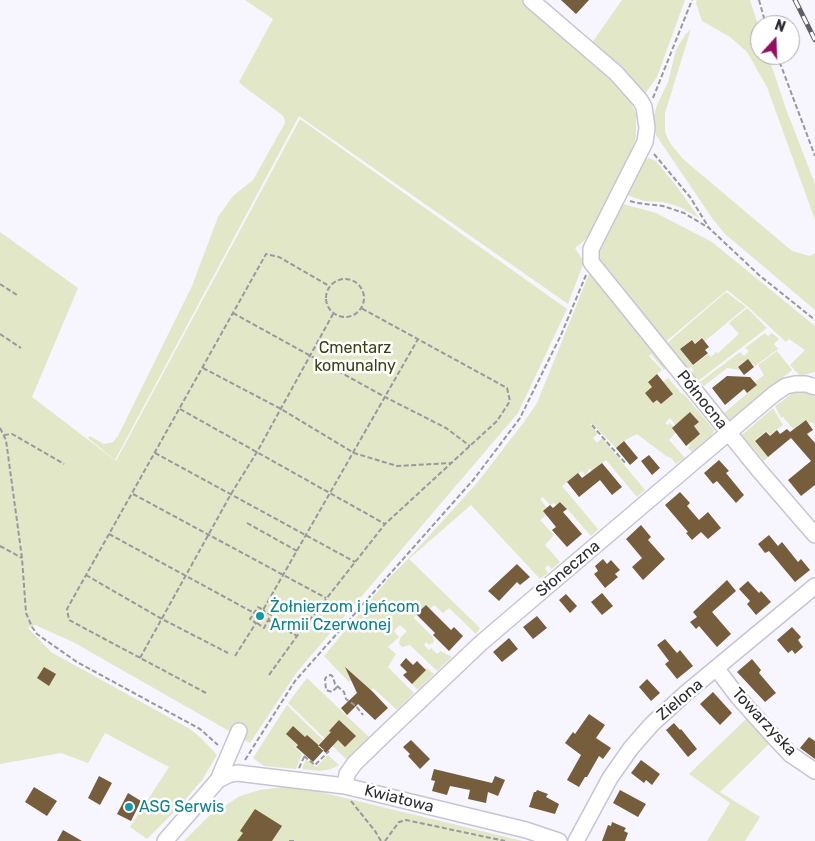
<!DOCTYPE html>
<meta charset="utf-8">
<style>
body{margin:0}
#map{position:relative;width:815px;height:841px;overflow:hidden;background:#f7f6fe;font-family:Rubik,sans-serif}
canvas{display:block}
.north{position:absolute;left:750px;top:15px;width:50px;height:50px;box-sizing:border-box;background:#fff;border:1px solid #ababad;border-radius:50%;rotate:20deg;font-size:14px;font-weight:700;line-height:20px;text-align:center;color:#2d2c33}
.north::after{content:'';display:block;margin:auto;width:18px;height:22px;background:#970d62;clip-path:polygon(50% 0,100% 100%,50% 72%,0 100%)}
</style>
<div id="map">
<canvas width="815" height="841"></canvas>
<div class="north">N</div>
</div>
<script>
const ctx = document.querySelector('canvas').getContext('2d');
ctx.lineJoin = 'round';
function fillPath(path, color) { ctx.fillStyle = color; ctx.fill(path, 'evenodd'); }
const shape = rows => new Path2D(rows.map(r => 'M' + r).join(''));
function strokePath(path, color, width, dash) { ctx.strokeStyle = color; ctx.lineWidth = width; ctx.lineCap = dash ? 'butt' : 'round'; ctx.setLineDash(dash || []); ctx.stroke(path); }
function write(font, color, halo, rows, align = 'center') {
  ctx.font = font + ' Rubik,sans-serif'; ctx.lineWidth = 5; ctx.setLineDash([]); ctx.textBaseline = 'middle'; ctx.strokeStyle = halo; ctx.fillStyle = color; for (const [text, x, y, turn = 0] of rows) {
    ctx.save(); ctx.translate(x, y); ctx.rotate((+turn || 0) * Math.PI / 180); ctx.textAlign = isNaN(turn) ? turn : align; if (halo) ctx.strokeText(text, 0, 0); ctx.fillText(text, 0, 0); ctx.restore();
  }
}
fillPath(shape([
 [245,0,525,0,606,71,627,94,636,114,636,138,630,156,593,231,585,240,575,248,584,262,568,304,299,116,115,460,88,438,90,436,104,444,113,442,118,436,192,286,218,217,233,196,253,180,285,123,284,118,282,115,242,85,239,82,273,19],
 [622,0,685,0,657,77,644,95,591,44],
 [697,0,750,0,760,31,760,55,768,55,786,109,815,184,815,220,767,87,747,52,730,37,702,21,696,3],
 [691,29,665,113,665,132,670,143,683,159,792,251,810,256,815,253,815,310,725,234,712,218,656,135,653,119,657,105,668,82,676,50,685,35],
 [300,119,567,309,518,413,297,672,250,743,73,642,35,625,28,628,51,652,190,729,201,738,217,755,202,780,179,807,147,839,130,827,169,767,105,733,88,763,61,753,0,764,0,232,78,288,32,397,116,461],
 [649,158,656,161,678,188,699,218,680,207,663,202,644,201,627,195,644,161],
 [623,204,656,213,712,242,815,326,815,372,800,376,790,365,805,350,789,339,786,342,747,306,727,290,663,344,600,263,600,247,620,206],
 [589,274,592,274,667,367,664,370,651,354,649,356,662,370,648,381,652,387,645,393,653,403,657,400,663,382,668,378,682,394,683,393,714,430,712,435,692,452,688,448,690,446,689,443,700,434,694,426,699,422,690,412,686,416,688,418,677,427,670,418,665,423,668,425,670,423,677,431,669,440,685,458,676,464,671,458,666,456,637,434,624,441,616,448,592,423,590,425,598,433,593,438,597,443,602,438,645,490,637,497,606,460,592,471,589,468,586,476,582,471,562,486,598,529,591,536,561,502,556,505,554,503,550,505,543,497,540,499,547,508,543,511,546,515,540,520,554,535,545,545,560,562,552,569,548,565,545,568,548,573,540,579,471,505,409,559,480,628,476,634,449,608,443,613,434,605,430,609,426,605,416,614,414,618,433,637,434,642,429,645,426,642,424,645,429,650,431,648,437,654,441,651,452,657,437,671,410,645,402,647,399,644,400,638,407,631,400,625,394,631,399,637,388,647,396,654,388,667,414,693,397,710,373,688,369,692,355,676,349,682,324,656,389,578,408,559,477,483,524,422,537,403],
 [726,292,746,307,705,341,702,337,695,343,692,339,680,349,693,366,708,354,711,357,716,352,718,353,739,334,729,323,747,308,767,328,698,381,691,373,694,370,691,367,688,369,666,344],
 [765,333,768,336,772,333,779,339,774,344,778,349,755,366,752,363,749,365,745,361,737,367,740,370,727,368,704,386,700,382,740,352,744,356,749,351,745,348],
 [777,351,792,370,731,420,724,413,757,385,755,382,764,375,758,365],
 [796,391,806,392,815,397,815,426,812,422,809,423,806,420,798,425,804,435,801,438,783,417,781,418,775,406],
 [773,408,783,425,770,435,766,431,754,441,768,457,764,461,742,435],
 [427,668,434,674,418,690,412,684],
 [307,678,370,738,347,760,288,703],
 [287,705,323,740,318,745,307,735,295,747,302,754,296,769,264,766,253,758],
 [748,717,770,743,720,792,760,817,745,841,707,841,730,803,689,774],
 [328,755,339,765,331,769,320,771,302,769,306,759,316,767],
 [283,787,312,790,523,841,184,841,209,816,240,796,260,790]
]), '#e1e7c7');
fillPath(shape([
 [561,0,589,0,576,14],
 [702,338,709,347,705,350,708,353,693,365,680,349,692,340,695,344],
 [748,359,754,367,744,375,738,367],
 [657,374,673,394,661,404,657,400,653,403,645,393,652,387,648,382],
 [727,376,750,377,757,385,747,393,744,389,725,405,712,388],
 [690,412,699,422,694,426,700,434,686,446,672,428],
 [806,420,813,430,807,434,815,443,815,485,801,496,788,480,811,461,791,438,768,457,755,441,766,432,770,436,777,430,780,434,787,429,790,432],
 [624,441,638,458,630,465,616,448],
 [649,455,660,468,652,475,641,461],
 [719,460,729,471,726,473,744,495,736,503,717,481,713,484,704,473],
 [602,463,622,487,612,495,600,480,579,497,567,482,578,473,582,478],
 [680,492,690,503,687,506,699,520,708,512,721,528,708,539,701,532,692,540,686,533,688,532,665,505],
 [560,502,567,509,563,512,582,534,567,547,552,530,556,527,543,511,550,505,553,508],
 [641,525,651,537,648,540,665,559,643,580,632,567,642,558,626,539],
 [769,535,778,546,782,542,798,562,801,559,810,570,795,582,769,551,765,553,758,544],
 [603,559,607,564,611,560,620,570,615,574,618,577,605,588,594,574,598,571,595,566],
 [517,564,530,577,520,585,517,582,499,601,488,591],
 [727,580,736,591,712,612,731,634,717,647,699,626,696,629,690,622,697,617,693,612],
 [748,581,759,593,761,591,771,602,756,615,747,604,750,601,739,589],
 [602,593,613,606,602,615,591,602],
 [566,594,577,606,570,613,559,600],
 [426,605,451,630,454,627,463,636,449,651,433,635,435,633,416,614],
 [537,616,547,628,533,639,523,627],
 [792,627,801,637,798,640,803,647,795,654,792,650,788,653,777,640],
 [509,638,518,649,502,662,493,652],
 [665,639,677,653,680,650,693,666,677,679,665,664,669,661,657,645],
 [406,658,413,665,417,661,426,670,412,684,403,675,407,672,400,665],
 [752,659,761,670,759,673,776,693,765,702,737,672],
 [44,667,56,674,49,686,37,678],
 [345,667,373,692,388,708,375,720,358,704,347,715,341,708,357,693],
 [647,679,660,693,651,701,639,687],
 [713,692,732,713,720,725,700,704],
 [589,714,605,725,596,738,611,748,603,759,599,756,587,777,585,777,579,787,567,780,581,755,565,743,573,732,575,734],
 [339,720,356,736,345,747,338,740,326,753,318,746,331,732,329,731],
 [674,723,680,730,681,729,697,749,688,757,666,730],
 [293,726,305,737,307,735,324,750,313,762,296,747,298,745,286,734],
 [809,737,815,741,815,759,800,748],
 [411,740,430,759,420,769,408,756,410,754,403,747],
 [641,760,660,774,652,785,646,780,644,783,631,773],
 [434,769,492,783,495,776,505,780,498,796,488,792,486,803,468,799,470,790,450,786,447,795,432,791,435,781,431,780],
 [99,776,112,783,100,805,88,798],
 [34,787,57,801,47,816,25,802],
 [537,790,548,794,546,797,559,804,555,814,529,807,534,792,536,792],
 [620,790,646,804,638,817,613,803],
 [128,793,141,801,131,821,117,814],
 [255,809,282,826,272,841,237,841,243,833,240,831],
 [612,822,626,828,624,831,628,833,625,841,602,841,608,825,611,826],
 [63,830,82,841,57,841]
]), '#765d3c');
const minor = shape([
 [531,0,616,73,640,100,644,107,647,128,645,142,591,249,591,262,758,469,815,535],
 [717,669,738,697,774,737,790,754,815,771],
 [218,780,239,731],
 [345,786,347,774,355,763,386,733,481,643,556,579,774,394,786,386,795,384,806,384,815,387],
 [165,841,218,780,228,775,237,773,345,786,526,830,559,841],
 [576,841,610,778,631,748,652,724,686,693,815,586]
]);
strokePath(minor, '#c7c4d6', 18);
strokePath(shape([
 [759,0,766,25],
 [777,55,815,156],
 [653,98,692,0],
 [654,154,690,197,709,228,759,275,815,320],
 [630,201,637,203,663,206,684,213,709,228],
 '326 298a19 19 0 1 1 38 0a19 19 0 1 1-38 0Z',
 [0,284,17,295],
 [233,313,385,397,446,428,470,446],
 [0,334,21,348],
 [203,368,281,409,354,453,397,466,451,463],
 [180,409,385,524],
 [592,425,626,464],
 [0,428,6,440,22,558,26,613,32,627,37,634,77,662,200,729,218,745],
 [4,435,12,434,64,464],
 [155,453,355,562],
 [133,494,326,598],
 [247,523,297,551],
 [109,534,254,613],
 [0,546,22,558],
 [86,575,162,619,228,653],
 [268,620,297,636],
 [257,623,264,628,271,615,263,610],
 [235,656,256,623,250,619,258,607,263,610,418,339],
 [140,658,231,494,257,452,333,314],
 [269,675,297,636,385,524,497,421,510,401,507,388,361,308],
 [337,687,332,692,326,690,325,679,327,676,331,675,333,677,335,684,344,692,346,699,356,706,363,715],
 [206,693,69,620,67,609,266,254,279,257,329,286],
 [304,756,315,765,329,751],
 [245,760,295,681,474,479,520,418,561,335,586,275],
 [299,768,305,755],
 [351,801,375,831,381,841],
 [289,841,295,841],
 [385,841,399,822,406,820,505,841]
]), '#99989f', 2, [5, 2.5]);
strokePath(minor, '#fff', 15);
const rail = shape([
 [795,0,815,40]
]);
strokePath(rail, '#5f5e65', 5);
strokePath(rail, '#fff', 3, [9]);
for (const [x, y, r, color] of [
 [260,616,5,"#0f9aa8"],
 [129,807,5,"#0f9aa8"]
]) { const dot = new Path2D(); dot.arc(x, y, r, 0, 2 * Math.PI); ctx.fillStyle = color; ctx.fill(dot); strokePath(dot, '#fff', 2); }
write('16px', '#3b410f', '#fff', [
 ["Cmentarz",355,348],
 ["komunalny",355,366]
]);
write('16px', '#2d2c33', '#fff', [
 ["Północna",702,400,51],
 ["Słoneczna",568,569,-40],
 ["Zielona",680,700,-40],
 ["Towarzyska",764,722,47],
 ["Kwiatowa",399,799,14]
]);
write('16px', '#0d838f', '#fff', [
 ["Żołnierzom i jeńcom",270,607],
 ["Armii Czerwonej",270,625],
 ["ASG Serwis",139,807]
], 'left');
</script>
